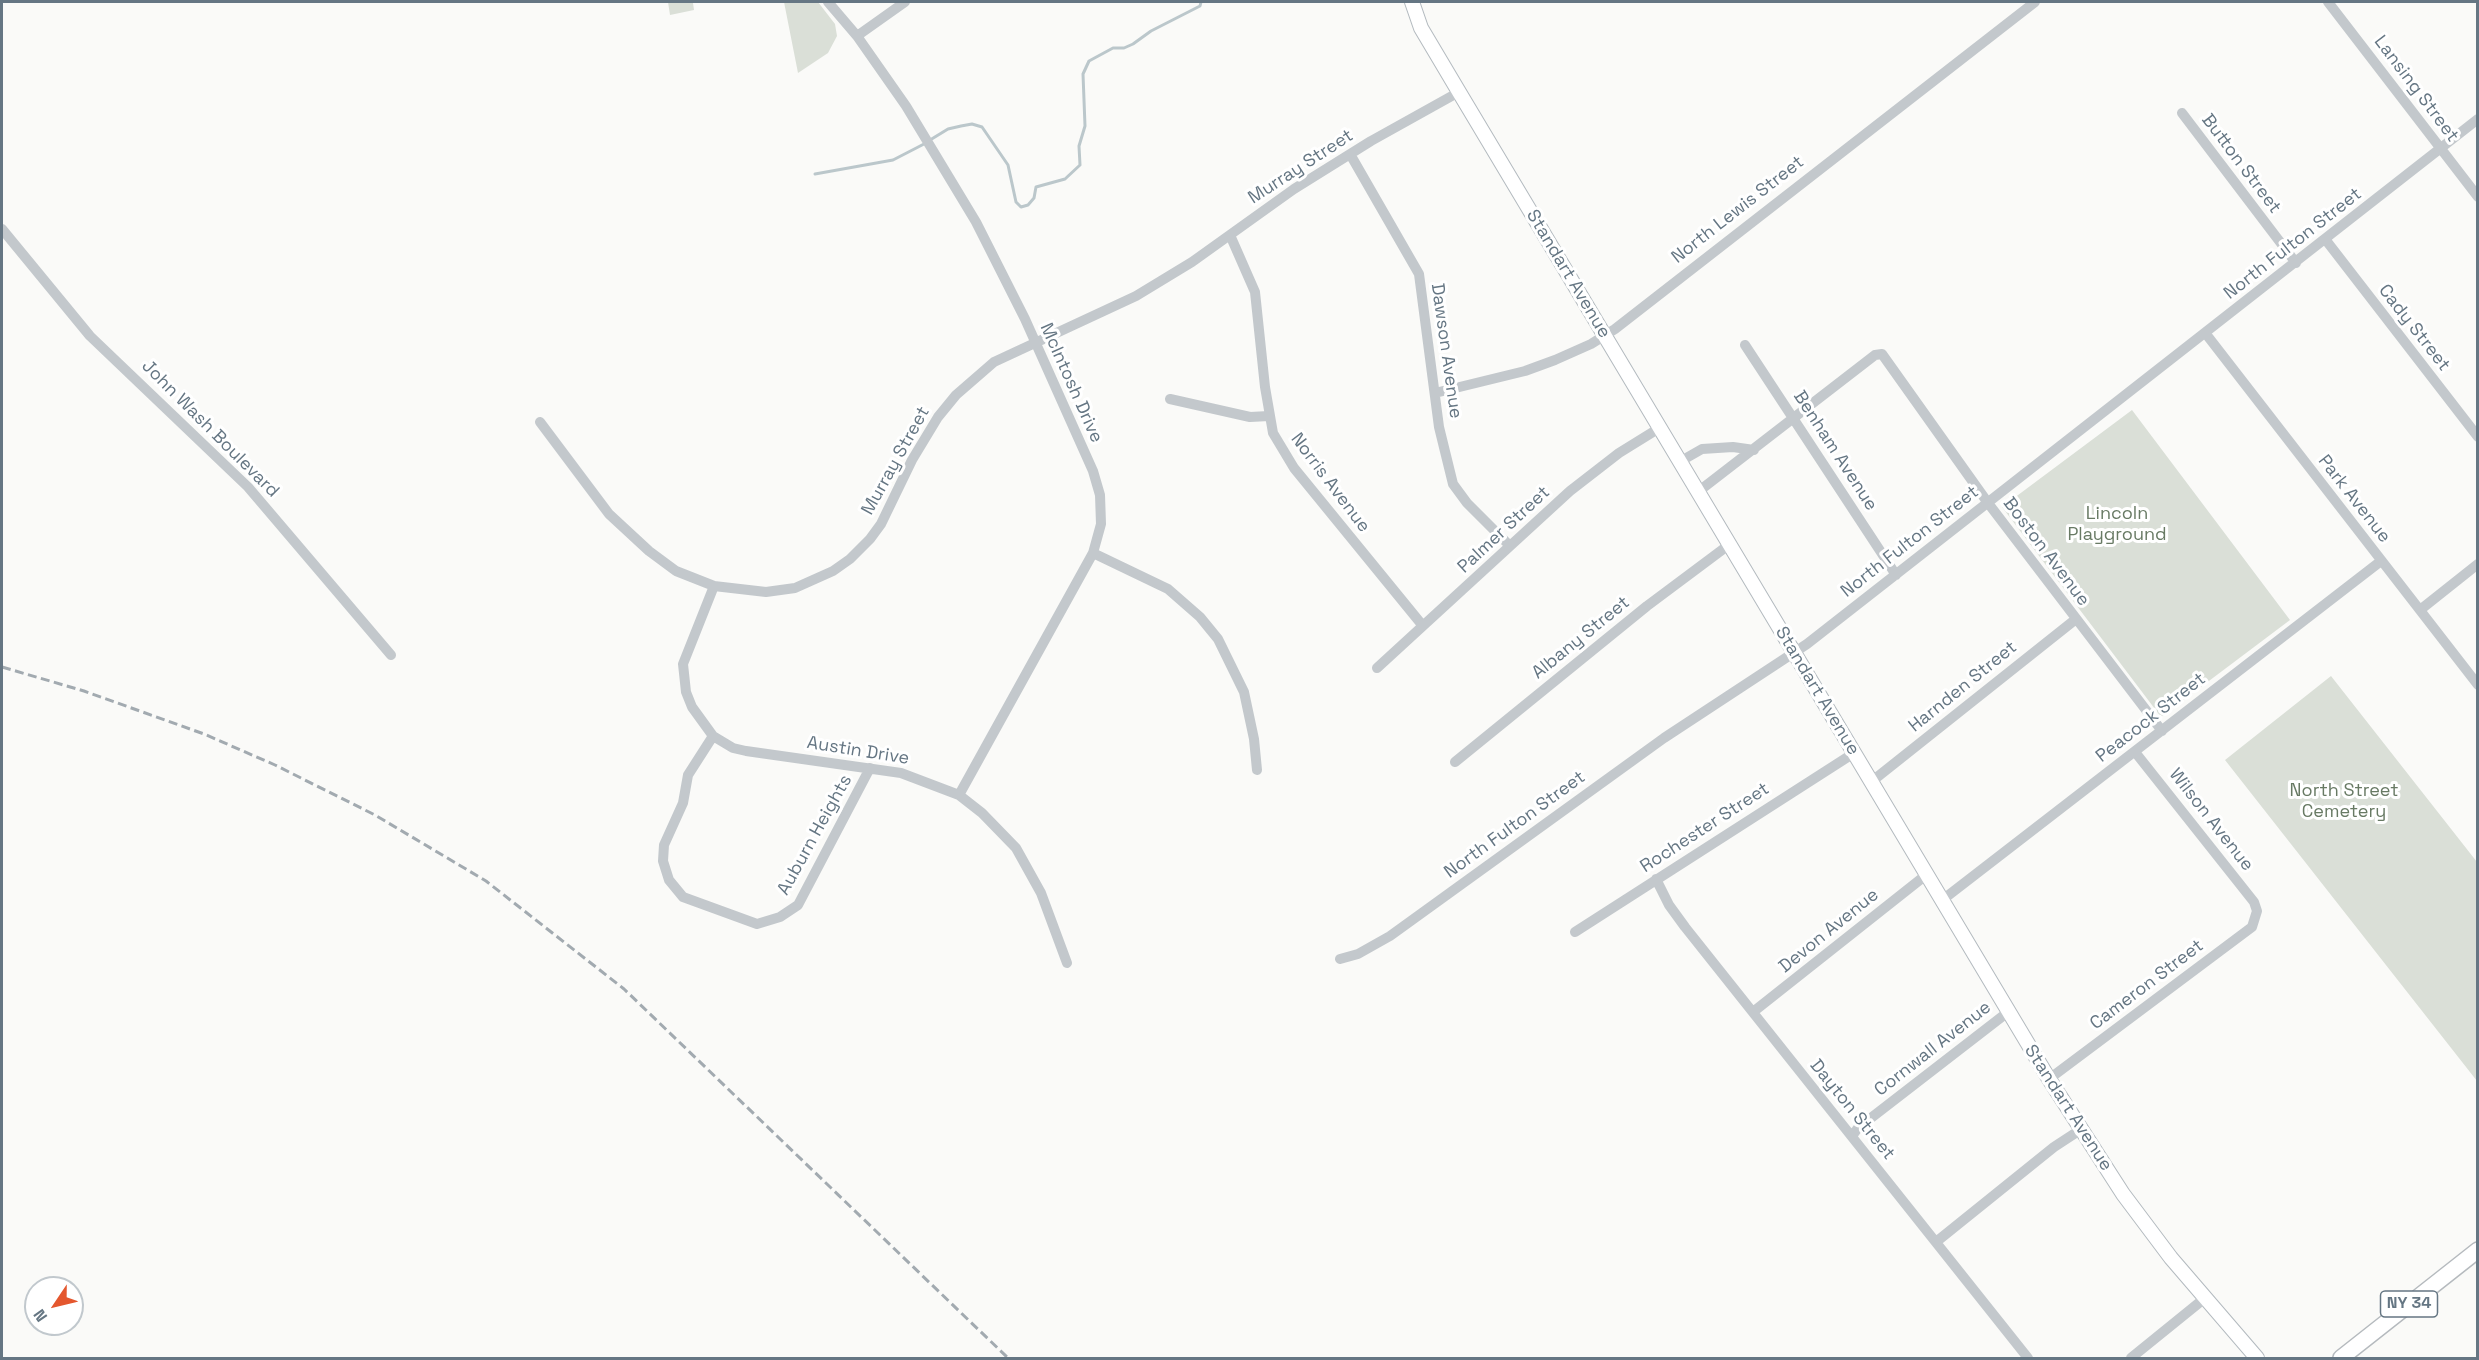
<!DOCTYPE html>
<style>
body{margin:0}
#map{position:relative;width:2479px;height:1360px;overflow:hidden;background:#fafaf8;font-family:"Space Grotesk",sans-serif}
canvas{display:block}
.frame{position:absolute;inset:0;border:3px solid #657683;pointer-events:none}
.north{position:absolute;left:24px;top:1276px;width:60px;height:60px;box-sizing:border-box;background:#fff;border:2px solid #c1c8cd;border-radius:50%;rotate:235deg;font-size:16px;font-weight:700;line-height:24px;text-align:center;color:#657683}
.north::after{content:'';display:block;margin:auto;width:21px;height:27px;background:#e4572e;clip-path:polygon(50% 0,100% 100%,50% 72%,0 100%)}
</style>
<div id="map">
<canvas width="2479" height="1360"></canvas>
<div class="frame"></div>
<div class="north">N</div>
</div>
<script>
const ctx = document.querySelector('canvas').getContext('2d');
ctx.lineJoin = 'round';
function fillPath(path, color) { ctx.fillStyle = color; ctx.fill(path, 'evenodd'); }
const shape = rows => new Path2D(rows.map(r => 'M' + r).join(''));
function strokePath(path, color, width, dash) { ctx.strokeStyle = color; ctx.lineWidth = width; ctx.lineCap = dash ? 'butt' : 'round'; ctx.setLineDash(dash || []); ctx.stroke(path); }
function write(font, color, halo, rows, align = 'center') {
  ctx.font = font + ' "Space Grotesk",sans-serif'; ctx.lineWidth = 6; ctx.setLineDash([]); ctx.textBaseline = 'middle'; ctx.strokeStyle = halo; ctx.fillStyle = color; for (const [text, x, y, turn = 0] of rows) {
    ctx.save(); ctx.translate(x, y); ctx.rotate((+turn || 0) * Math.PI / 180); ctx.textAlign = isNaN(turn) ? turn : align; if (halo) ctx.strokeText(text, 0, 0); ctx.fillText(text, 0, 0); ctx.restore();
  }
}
fillPath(shape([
 [668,2,697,2,693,3,694,10,670,15],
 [784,2,818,2,835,24,837,36,828,53,798,73],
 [2132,410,2290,620,2161,717,2002,507],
 [2331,676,2477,862,2477,1081,2225,760]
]), '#dadfd7');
strokePath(shape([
 [930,140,948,129,961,126,972,124,982,127,1008,165,1016,202,1021,207,1028,205,1034,198,1036,187,1065,179,1080,165,1079,146,1085,126,1083,74,1089,61,1113,48,1124,48,1133,44,1151,31,1200,6,1201,2],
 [815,174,893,160,924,144]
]), '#bbc7cb', 3);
const secondary = shape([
 [1412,2,1421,28,1459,92,2049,1079,2123,1194,2171,1258,2257,1358]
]);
const primary = shape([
 [2341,1358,2478,1250]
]);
strokePath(secondary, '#b3babf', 16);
strokePath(primary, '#b5babe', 18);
strokePath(shape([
 [828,2,857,36,906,106,976,222,1025,319,1093,471,1100,495,1101,524,1093,553,959,795],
 [2328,2,2478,197],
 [857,36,905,2],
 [2182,113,2296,263],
 [1350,154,1419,274,1439,427,1453,484,1467,503,1510,546],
 [2,229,90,336,248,487,391,655],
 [1230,235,1255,292,1265,387,1273,433,1294,468,1423,626],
 [2325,239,2478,437],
 [2206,334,2478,685],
 [1745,345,1896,575],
 [1435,393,1525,371,1555,360,1591,344,1615,329,2035,2],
 [1170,399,1250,417,1269,416],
 [540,422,609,514,649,551,676,571,714,586,766,592,795,588,833,571,850,559,870,539,881,524,912,460,938,417,956,395,994,362,1136,296,1192,262,1294,189,1371,141,1459,92],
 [1681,461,1702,449,1733,447,1754,450],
 [1699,491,1875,355,1882,354,1988,503,2162,731],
 [1093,553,1168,589,1200,617,1218,639,1244,692,1254,739,1257,770],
 [714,586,683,664,686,692,692,707,713,736,733,748,746,751,901,773,959,795,982,813,1016,848,1041,893,1067,963],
 [2420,610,2478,564],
 [1377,668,1570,491,1619,453,1661,427],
 [713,736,688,775,683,803,664,845,663,861,669,880,683,897,757,924,780,917,798,905,870,768],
 [1455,762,1647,606,1730,544],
 [1871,782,2076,619],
 [1656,879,1669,905,1685,927,2028,1358],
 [1941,901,2381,561],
 [1575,932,1854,753],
 [1340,959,1358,954,1390,936,1664,738,1807,644,2478,119],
 [1753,1012,1926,875],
 [2049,1079,2252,927,2257,911,2254,902,2135,752],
 [1852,1136,1858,1128,2008,1012],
 [1936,1242,2054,1147,2080,1130],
 [2131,1358,2205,1298]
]), '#c3c8cc', 10);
strokePath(secondary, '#fff', 14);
strokePath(primary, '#fff', 15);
strokePath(shape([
 [2,667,84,691,204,734,275,765,375,815,486,881,624,989,1008,1358]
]), '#a2aab0', 3, [9, 4.5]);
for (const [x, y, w] of [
 [2409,1304,57]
]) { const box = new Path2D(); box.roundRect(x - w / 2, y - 13, w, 26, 4.5); ctx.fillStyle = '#fff'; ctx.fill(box); strokePath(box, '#657683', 1.5); }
write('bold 16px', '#657683', null, [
 ["NY 34",2409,1304]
]);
write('18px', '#657683', '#fff', [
 ["Lansing Street",2416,89,53],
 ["Button Street",2241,164,53],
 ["Murray Street",1301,167,-33],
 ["North Lewis Street",1738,210,-38],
 ["North Fulton Street",2293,244,-38],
 ["Standart Avenue",1568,274,59],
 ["Cady Street",2414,328,52],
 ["Dawson Avenue",1446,351,82],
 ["McIntosh Drive",1071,383,66],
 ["John Wash Boulevard",210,429,45],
 ["Benham Avenue",1835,451,57],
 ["Murray Street",896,461,-61],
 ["Norris Avenue",1330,483,53],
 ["Park Avenue",2354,499,52],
 ["Palmer Street",1504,530,-43],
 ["North Fulton Street",1910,542,-38],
 ["Boston Avenue",2046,552,53],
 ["Albany Street",1581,638,-39],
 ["Harnden Street",1963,687,-39],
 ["Standart Avenue",1817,691,59],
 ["Peacock Street",2151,718,-38],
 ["Austin Drive",858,751,9],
 ["Wilson Avenue",2211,820,52],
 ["North Fulton Street",1515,825,-36],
 ["Rochester Street",1705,828,-33],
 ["Auburn Heights",815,835,-61],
 ["Devon Avenue",1829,931,-39],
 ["Cameron Street",2147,985,-37],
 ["Cornwall Avenue",1933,1049,-38],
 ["Standart Avenue",2068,1108,57],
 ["Dayton Street",1852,1110,51]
]);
write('18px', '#687a64', '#fff', [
 ["Lincoln",2117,514],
 ["Playground",2117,535],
 ["North Street",2344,791],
 ["Cemetery",2344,812]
]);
</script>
